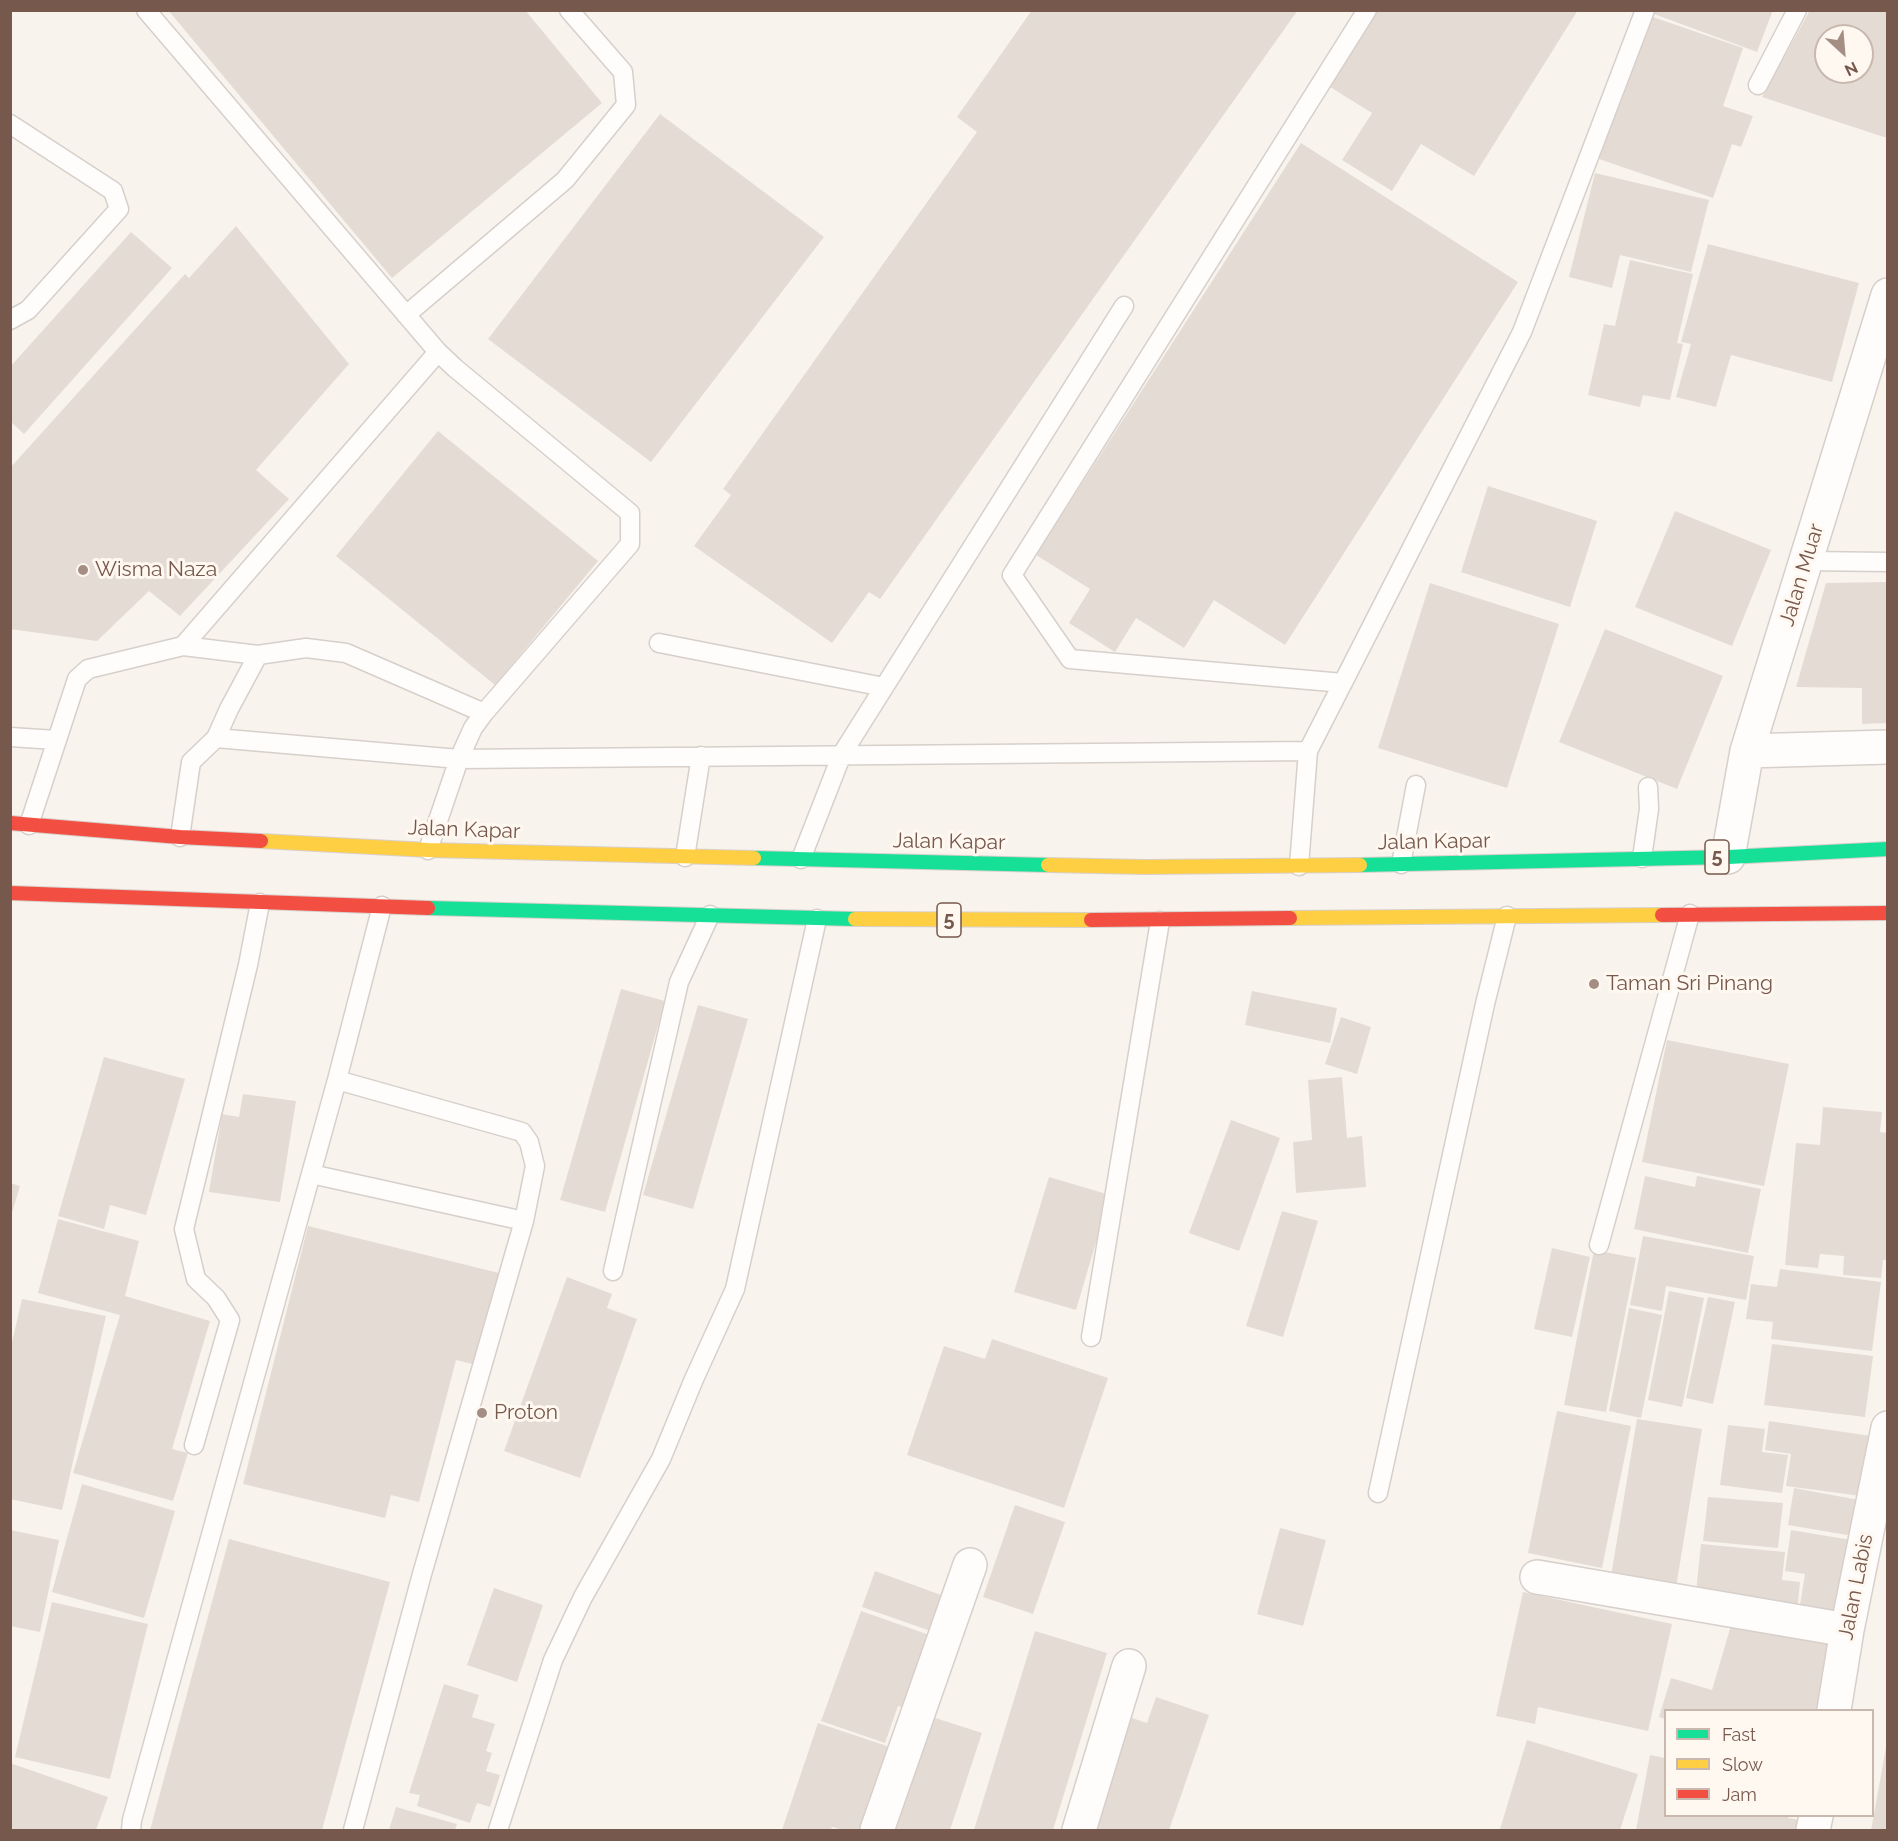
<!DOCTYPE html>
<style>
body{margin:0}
#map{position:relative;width:1898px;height:1841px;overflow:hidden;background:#f8f3ed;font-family:Raleway,sans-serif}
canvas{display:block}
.frame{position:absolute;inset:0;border:12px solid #77584c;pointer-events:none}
.legend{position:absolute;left:1664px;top:1709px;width:210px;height:108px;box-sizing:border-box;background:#fff8f0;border:2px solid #c9b8ae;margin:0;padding:8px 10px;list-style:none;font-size:18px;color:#77584c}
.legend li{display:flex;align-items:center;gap:12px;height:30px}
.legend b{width:30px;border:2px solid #c9b8ae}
.north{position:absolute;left:1814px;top:24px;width:60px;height:60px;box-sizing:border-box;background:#fff8f0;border:2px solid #c9b8ae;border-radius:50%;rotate:154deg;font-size:16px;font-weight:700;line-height:24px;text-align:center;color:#77584c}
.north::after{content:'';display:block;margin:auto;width:21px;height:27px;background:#a48e84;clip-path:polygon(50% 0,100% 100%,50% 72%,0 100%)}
</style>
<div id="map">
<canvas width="1898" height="1841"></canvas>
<div class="frame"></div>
<ul class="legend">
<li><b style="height:8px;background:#16e098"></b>Fast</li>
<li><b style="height:8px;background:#ffcf43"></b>Slow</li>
<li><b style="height:8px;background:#f24e42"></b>Jam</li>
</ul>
<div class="north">N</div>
</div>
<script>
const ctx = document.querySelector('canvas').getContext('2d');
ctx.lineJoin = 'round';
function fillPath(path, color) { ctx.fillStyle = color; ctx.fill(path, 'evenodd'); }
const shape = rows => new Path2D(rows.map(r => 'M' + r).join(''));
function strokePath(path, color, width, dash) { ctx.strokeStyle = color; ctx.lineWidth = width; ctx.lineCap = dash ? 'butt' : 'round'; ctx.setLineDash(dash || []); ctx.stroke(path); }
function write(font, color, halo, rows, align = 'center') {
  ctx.font = font + ' Raleway,sans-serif'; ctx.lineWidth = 6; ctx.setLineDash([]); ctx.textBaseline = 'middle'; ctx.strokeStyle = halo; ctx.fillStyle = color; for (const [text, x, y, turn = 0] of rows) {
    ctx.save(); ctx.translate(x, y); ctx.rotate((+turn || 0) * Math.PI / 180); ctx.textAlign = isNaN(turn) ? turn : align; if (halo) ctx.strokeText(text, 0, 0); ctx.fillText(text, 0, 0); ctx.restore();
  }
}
fillPath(shape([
 [168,10,525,10,602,103,392,278],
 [1032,10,1298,10,880,599,869,592,832,643,694,546,731,495,723,489,977,132,957,117],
 [1378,10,1578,10,1474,176,1421,144,1392,191,1342,160,1372,113,1330,87],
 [1656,10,1773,10,1757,52,1654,14],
 [1810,10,1887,10,1887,138,1762,97],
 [1826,36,1862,36,1862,72,1826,72],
 [1650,16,1743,48,1723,106,1753,116,1741,147,1732,144,1713,198,1599,159],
 [660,114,824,237,651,462,488,339],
 [1301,143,1518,282,1285,645,1214,600,1184,648,1136,618,1115,652,1069,623,1090,589,1036,555],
 [1595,173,1709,200,1691,272,1620,255,1612,288,1569,277],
 [236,226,349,364,256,470,289,499,180,616,149,591,97,641,10,629,10,468,185,274,189,278],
 [131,232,172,268,24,434,10,421,10,367],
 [1708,244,1859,283,1832,382,1731,355,1716,407,1676,397,1691,344,1681,342],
 [1630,260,1693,274,1677,343,1683,344,1670,400,1643,395,1640,407,1588,395,1604,324,1615,326],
 [438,431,598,561,495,685,336,556],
 [1488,486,1597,521,1570,607,1461,572],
 [1675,511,1771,550,1732,646,1635,607],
 [1887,582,1887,723,1862,724,1862,688,1796,687,1826,583],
 [1430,583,1559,624,1507,788,1378,748],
 [1605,629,1723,676,1677,789,1559,742],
 [621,989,665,1001,605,1212,560,1200],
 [1252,991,1337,1008,1330,1043,1245,1025],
 [698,1005,748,1019,693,1209,643,1195],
 [1341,1017,1371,1027,1357,1074,1325,1064],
 [1667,1040,1789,1064,1764,1186,1642,1162],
 [104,1057,185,1079,146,1215,110,1205,104,1229,58,1216],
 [1342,1077,1347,1138,1362,1136,1366,1187,1296,1193,1293,1142,1312,1140,1308,1080],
 [243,1094,296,1101,280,1202,209,1192,222,1114,239,1117],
 [1823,1107,1882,1112,1880,1132,1887,1133,1887,1260,1883,1260,1881,1278,1843,1275,1844,1256,1820,1254,1818,1268,1785,1265,1796,1143,1820,1145],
 [1231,1120,1280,1138,1239,1251,1189,1233],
 [1645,1176,1695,1187,1697,1176,1761,1189,1748,1253,1634,1229],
 [1049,1177,1110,1195,1076,1310,1014,1292],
 [10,1183,20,1186,11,1216,10,1215],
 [1282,1211,1318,1221,1283,1337,1246,1326],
 [58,1219,139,1241,125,1296,210,1321,172,1449,188,1453,173,1501,73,1473,120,1315,38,1293],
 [308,1226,499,1273,476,1365,456,1360,419,1502,391,1495,385,1518,243,1484],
 [1643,1236,1754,1256,1746,1300,1666,1286,1662,1311,1630,1305],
 [1552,1248,1590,1257,1572,1337,1534,1329],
 [1594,1250,1636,1258,1606,1412,1564,1405],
 [1780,1269,1881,1282,1872,1351,1771,1339,1773,1322,1746,1319,1751,1284,1777,1287],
 [567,1277,612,1294,607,1308,637,1319,580,1478,504,1451],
 [1669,1291,1704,1298,1682,1407,1648,1400],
 [1708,1297,1735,1302,1713,1404,1686,1398],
 [22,1299,106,1316,62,1510,10,1499,10,1351],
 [1629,1308,1662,1315,1641,1418,1609,1411],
 [992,1339,1108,1378,1064,1508,907,1455,944,1346,985,1359],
 [1772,1344,1873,1356,1865,1417,1764,1405],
 [1557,1411,1631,1426,1602,1568,1528,1553],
 [1637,1419,1702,1429,1676,1587,1611,1576],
 [1769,1421,1871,1436,1861,1496,1786,1486,1791,1454,1765,1450],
 [1728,1425,1765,1429,1762,1452,1788,1455,1782,1493,1720,1485],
 [82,1484,175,1511,144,1618,52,1592],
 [1794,1488,1859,1500,1853,1536,1788,1525],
 [1708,1497,1783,1503,1778,1548,1703,1541],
 [1015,1505,1065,1522,1033,1614,983,1597],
 [1280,1528,1326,1540,1303,1626,1257,1614],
 [10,1530,59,1540,40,1632,10,1626],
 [1791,1530,1851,1540,1839,1618,1799,1611,1805,1574,1785,1571],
 [229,1539,390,1582,322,1830,150,1830],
 [1701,1544,1785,1552,1782,1580,1800,1582,1797,1613,1695,1602],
 [875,1571,955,1600,942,1635,862,1607],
 [494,1588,543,1605,517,1682,467,1665],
 [1523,1592,1672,1624,1648,1731,1538,1707,1535,1724,1496,1716],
 [52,1602,148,1624,110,1779,15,1757],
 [861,1611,935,1637,909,1709,898,1706,885,1743,821,1721],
 [1734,1615,1838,1645,1819,1710,1665,1710,1665,1719,1659,1717,1671,1678,1712,1690],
 [1035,1631,1107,1653,1053,1830,974,1830],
 [444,1684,479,1695,472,1717,495,1724,486,1751,492,1753,486,1771,500,1775,490,1807,477,1803,470,1823,417,1806,420,1795,409,1793],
 [1156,1697,1209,1715,1169,1830,1086,1830,1126,1716,1147,1723],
 [926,1715,982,1733,950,1830,889,1830],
 [818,1723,893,1748,865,1830,843,1830,832,1827,831,1830,782,1830],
 [1527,1740,1638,1774,1620,1830,1506,1830,1500,1829],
 [1886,1747,1887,1830,1871,1830,1874,1814],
 [1650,1755,1665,1758,1666,1816,1788,1816,1788,1818,1800,1820,1798,1830,1636,1830],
 [10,1763,108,1797,96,1830,10,1830],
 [396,1807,457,1824,455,1830,389,1830]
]), '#e5dbd5');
const lane = shape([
 [146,10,438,352,455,368,630,513,630,544,484,713,473,728,459,759,1308,751,1299,866],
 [1758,85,1797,10],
 [10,124,113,191,119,209,28,310,10,320],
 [406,315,565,180,626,105,623,72,569,10],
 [1806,561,1888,562],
 [659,643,884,687],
 [183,646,438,352],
 [1343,683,1070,659,1012,575,1367,10],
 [10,737,56,740],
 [216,738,229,709,258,655,306,648,346,653,484,713],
 [1308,751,1522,332,1645,10],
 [29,825,77,679,88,669,183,646,258,655],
 [180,837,191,762,216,738,459,759,428,850],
 [685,857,701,756],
 [1642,858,1649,809,1648,787],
 [801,859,842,754,1124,306],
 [1401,864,1416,785],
 [337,1080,522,1132,529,1142,535,1166,524,1221,422,1574,353,1830],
 [311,1174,524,1221],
 [1599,1245,1690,914],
 [613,1271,679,982,710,915],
 [1091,1337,1160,921],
 [194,1445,230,1320,216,1298,196,1279,184,1229,248,965,260,903],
 [1378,1493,1485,1004,1507,916],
 [131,1830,132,1820,337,1080,382,906],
 [498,1830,553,1660,583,1597,661,1459,694,1379,735,1289,817,919]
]);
const street = shape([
 [1747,751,1888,747],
 [1728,857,1747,751,1888,295],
 [1537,1577,1847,1630],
 [1834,1710,1847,1630,1888,1428],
 [877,1830,970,1565],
 [1079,1830,1129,1666],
 [1813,1830,1816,1816]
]);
const fast = shape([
 [754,858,1048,865],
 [1360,865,1728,857,1888,849],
 [428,908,855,919]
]);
const slow = shape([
 [261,841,428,850,754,858],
 [1048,865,1145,867,1360,865],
 [1290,918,1662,915],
 [855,919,1091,920]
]);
const jam = shape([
 [10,823,180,837,261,841],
 [10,893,428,908],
 [1662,915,1888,913],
 [1091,920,1290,918]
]);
strokePath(lane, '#d7cfca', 21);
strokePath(street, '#d7cfca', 36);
strokePath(fast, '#d9d0cb', 16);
strokePath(slow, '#d9d0cb', 16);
strokePath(jam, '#d9d0cb', 16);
strokePath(lane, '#fefdfc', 18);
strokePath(street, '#fefdfc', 33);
strokePath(fast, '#16e098', 14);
strokePath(slow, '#ffcf43', 14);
strokePath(jam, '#f24e42', 14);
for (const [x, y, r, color] of [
 [83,570,6,"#a48e84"],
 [1594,984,6,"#a48e84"],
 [482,1413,6,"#a48e84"]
]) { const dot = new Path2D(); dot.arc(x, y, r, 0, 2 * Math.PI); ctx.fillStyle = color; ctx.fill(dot); strokePath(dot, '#fff8f0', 2); }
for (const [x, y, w] of [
 [1717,857,24],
 [949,920,24]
]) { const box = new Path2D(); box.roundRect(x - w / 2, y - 17, w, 34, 4.5); ctx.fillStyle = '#fff8f0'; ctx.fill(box); strokePath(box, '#77584c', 1.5); }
write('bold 20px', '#77584c', null, [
 ["5",1717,857],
 ["5",949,920]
]);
write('21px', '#77584c', '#fff8f0', [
 ["Wisma Naza",95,570],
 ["Taman Sri Pinang",1606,984],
 ["Proton",494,1413]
], 'left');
write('21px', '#77584c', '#fff8f0', [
 ["Jalan Muar",1802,575,-73],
 ["Jalan Kapar",464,830,2],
 ["Jalan Kapar",949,842,1],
 ["Jalan Kapar",1434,842,-1],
 ["Jalan Labis",1856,1587,-79]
]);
</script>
